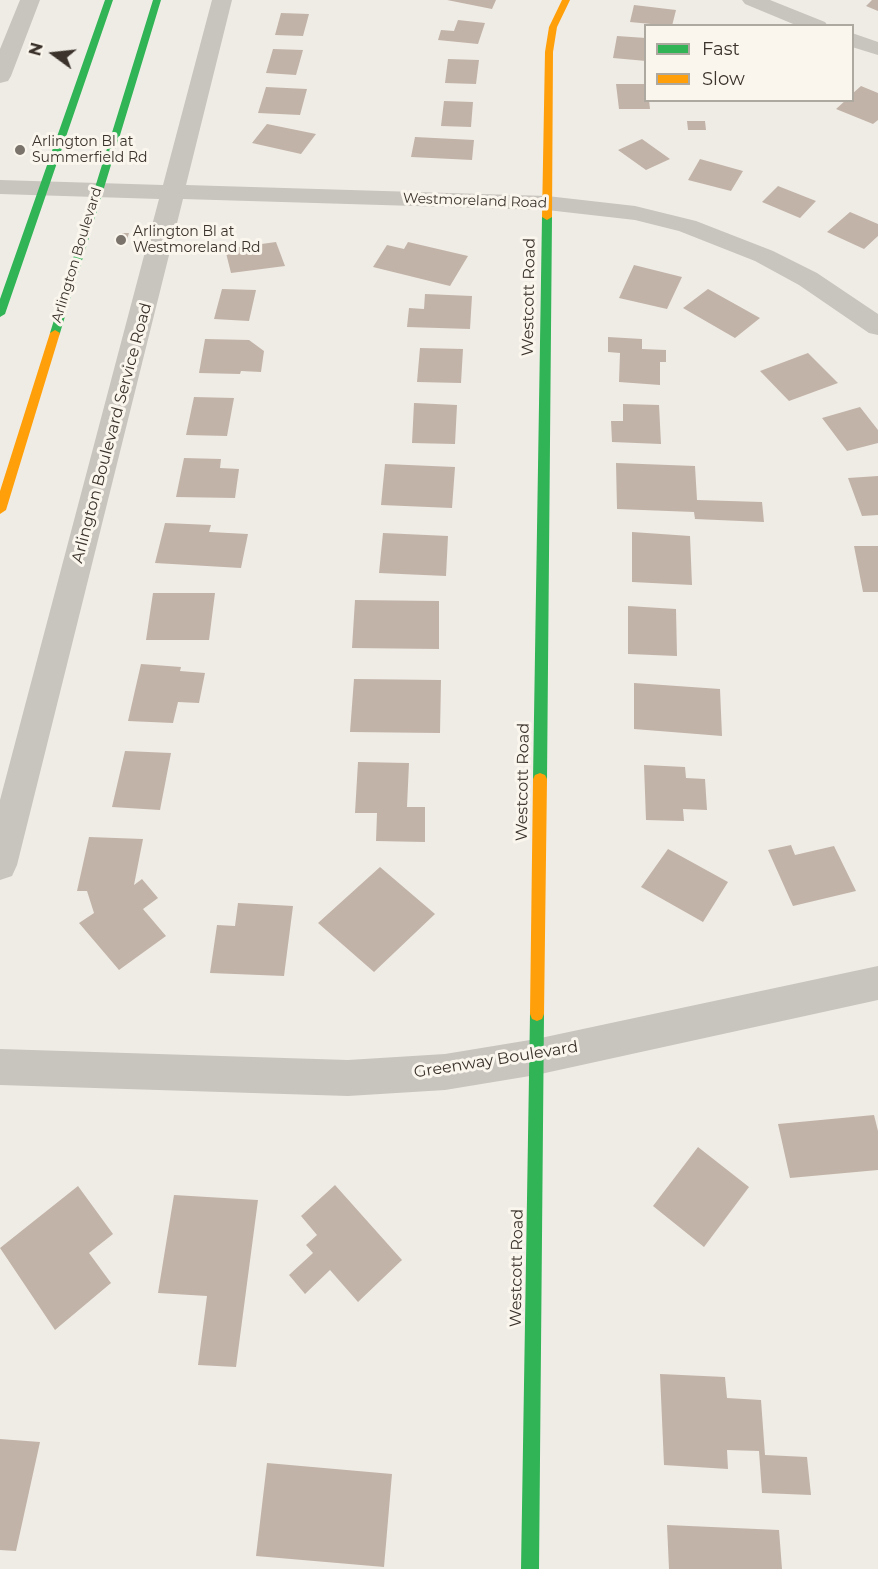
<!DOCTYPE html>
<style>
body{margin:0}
#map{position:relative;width:878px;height:1569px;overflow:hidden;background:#efece5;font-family:Montserrat,sans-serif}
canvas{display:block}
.legend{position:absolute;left:644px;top:24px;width:210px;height:78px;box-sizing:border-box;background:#faf6ee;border:2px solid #ada8a0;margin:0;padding:8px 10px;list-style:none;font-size:18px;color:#3a322b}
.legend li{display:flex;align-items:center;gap:12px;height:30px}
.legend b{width:30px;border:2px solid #ada8a0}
.north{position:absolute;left:24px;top:24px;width:60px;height:60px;-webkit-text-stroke:4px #faf6ee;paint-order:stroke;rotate:285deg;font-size:16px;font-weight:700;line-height:24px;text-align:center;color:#3a322b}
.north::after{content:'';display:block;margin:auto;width:21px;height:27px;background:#3a322b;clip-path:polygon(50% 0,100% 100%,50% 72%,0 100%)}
</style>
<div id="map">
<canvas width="878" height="1569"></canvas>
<ul class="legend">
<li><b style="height:8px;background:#30b455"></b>Fast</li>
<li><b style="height:8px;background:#ff9f0a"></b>Slow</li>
</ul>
<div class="north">N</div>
</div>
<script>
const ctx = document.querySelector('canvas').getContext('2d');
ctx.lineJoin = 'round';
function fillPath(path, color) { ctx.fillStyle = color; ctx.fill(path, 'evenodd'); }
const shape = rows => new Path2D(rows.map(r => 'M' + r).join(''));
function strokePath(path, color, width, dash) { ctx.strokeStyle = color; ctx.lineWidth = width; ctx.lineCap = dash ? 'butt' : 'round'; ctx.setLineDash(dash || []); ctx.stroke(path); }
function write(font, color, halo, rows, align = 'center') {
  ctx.font = font + ' Montserrat,sans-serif'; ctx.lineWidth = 6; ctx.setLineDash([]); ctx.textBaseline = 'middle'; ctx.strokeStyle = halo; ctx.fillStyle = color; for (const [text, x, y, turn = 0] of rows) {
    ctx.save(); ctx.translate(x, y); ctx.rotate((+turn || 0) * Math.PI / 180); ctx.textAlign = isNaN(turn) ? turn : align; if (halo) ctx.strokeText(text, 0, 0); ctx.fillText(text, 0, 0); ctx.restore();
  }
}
fillPath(shape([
 [447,0,496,0,492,9],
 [872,0,878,0,878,11,866,6],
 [634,5,676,10,672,26,630,22],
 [281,13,309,14,303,36,275,35],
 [458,20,485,23,478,44,438,40,441,30,454,31],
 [617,36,646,38,646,61,613,58],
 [273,49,303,50,296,75,266,73],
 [448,59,479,60,476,84,445,83],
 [616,84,646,84,646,100,649,100,650,109,619,109],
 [861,86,878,93,878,120,873,124,836,109,846,100,852,100,852,94],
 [266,87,307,89,300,115,258,113],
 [444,101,473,102,471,127,441,126],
 [687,121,705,121,706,130,688,130],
 [267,124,316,134,301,154,252,143],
 [415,137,474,140,472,160,411,157],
 [642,139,670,159,646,170,618,150],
 [700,159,743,171,731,191,688,180],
 [778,186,816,201,800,218,762,202],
 [850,212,878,224,878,236,864,249,827,232],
 [120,233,129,233,126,243,118,243],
 [276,242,285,266,231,273,225,249],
 [408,242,468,256,450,286,373,267,387,245,404,249],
 [634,265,682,277,667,309,619,298],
 [222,289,256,290,249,321,214,319],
 [708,289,760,318,735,338,683,308],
 [425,294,472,296,470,329,407,327,409,308,424,309],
 [608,337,642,339,642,349,666,350,666,362,660,362,660,385,619,382,620,353,608,352],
 [205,339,249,340,264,351,261,372,241,371,240,374,199,373],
 [420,348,463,349,461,383,417,382],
 [808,353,838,383,789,401,760,371],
 [194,397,234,398,227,436,186,435],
 [414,403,457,405,455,444,412,443],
 [623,404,659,405,661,444,612,442,611,421,623,421],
 [860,407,878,430,878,443,847,451,822,418],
 [184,458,221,459,220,468,239,469,235,498,176,497],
 [616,463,695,466,697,500,762,502,764,522,695,519,694,512,617,509],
 [385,464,455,467,452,508,381,505],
 [878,476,878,515,862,516,848,478],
 [165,523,211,525,209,532,248,534,241,568,155,563],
 [632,532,690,536,692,585,632,582],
 [383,533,448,536,446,576,379,573],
 [854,546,878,546,878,592,863,592],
 [153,593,215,593,209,640,146,640],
 [355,600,439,601,439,649,352,648],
 [628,606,676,609,677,656,628,654],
 [141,664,181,667,180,671,205,673,199,703,178,702,173,723,128,721],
 [354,679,441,680,440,733,350,732],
 [634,683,720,689,722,736,634,729],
 [125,751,171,753,160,810,112,807],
 [358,762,409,763,407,807,425,807,425,842,376,841,377,813,355,813],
 [644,765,685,767,686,778,705,779,707,810,683,809,684,821,646,820],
 [89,837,143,839,134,885,142,879,158,898,143,909,166,936,119,970,79,923,94,913,87,891,77,891],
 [791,845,795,855,834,846,856,891,793,906,768,850],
 [668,849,728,882,703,922,641,887],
 [380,867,435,914,374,972,318,923],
 [238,903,293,906,284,976,210,973,217,925,235,926],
 [874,1115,878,1131,878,1170,790,1178,778,1124],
 [698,1147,749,1187,704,1247,653,1206],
 [335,1185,402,1260,358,1302,330,1270,305,1294,289,1275,313,1253,306,1245,317,1235,301,1216],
 [78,1186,113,1234,89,1253,111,1283,55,1330,0,1248],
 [174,1195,258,1200,236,1367,198,1365,207,1296,158,1293],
 [660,1374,725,1377,727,1398,761,1400,765,1455,807,1457,811,1495,762,1493,759,1451,727,1450,728,1469,664,1465],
 [0,1439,40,1442,16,1551,0,1550],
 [267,1463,392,1474,384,1567,256,1556],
 [667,1525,779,1530,782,1569,669,1569]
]), '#c2b3a8');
fillPath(shape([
 [20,0,40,0,11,76,8,81,0,83,0,49,20,0],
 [212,0,232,0,186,185,547,196,635,206,696,221,773,251,817,273,878,314,878,335,869,333,799,285,755,261,679,231,635,220,547,210,183,199,17,865,12,876,0,880,0,800,159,199,0,194,0,180,163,185,212,0],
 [742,0,770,0,825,22,828,26,798,26,745,4,742,0],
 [852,33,878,42,878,55,852,47,852,33],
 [878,966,878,1000,536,1075,445,1090,348,1096,0,1085,0,1049,348,1060,445,1054,536,1039,878,966]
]), '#c8c4be');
fillPath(shape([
 [105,0,113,0,5,314,0,317,0,299,105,0],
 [153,0,161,0,60,333,59,335,51,335,50,333,153,0],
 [547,214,552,217,547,779,545,783,540,785,535,783,533,779,542,217,547,214],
 [537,1007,542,1009,544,1014,539,1569,521,1569,530,1014,532,1009,537,1007]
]), '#30b455');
fillPath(shape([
 [562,0,570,0,557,27,553,52,552,217,547,220,542,217,545,52,549,27,562,0],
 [55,330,60,333,6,510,0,514,0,491,50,333,55,330],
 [540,773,545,775,547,779,544,1014,542,1019,537,1021,532,1019,530,1014,533,779,535,775,540,773]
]), '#ff9f0a');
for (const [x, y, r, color] of [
 [20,150,6,"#79736c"],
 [121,240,6,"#79736c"]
]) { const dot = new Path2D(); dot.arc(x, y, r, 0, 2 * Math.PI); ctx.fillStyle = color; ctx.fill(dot); strokePath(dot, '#faf6ee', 2); }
write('14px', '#3a322b', '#faf6ee', [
 ["Arlington Bl at",32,142],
 ["Summerfield Rd",32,158],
 ["Arlington Bl at",133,232],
 ["Westmoreland Rd",133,248]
], 'left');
write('14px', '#3a322b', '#faf6ee', [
 ["Westmoreland Road",475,201,2],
 ["Arlington Boulevard",77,255,-73]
]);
write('16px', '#3a322b', '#faf6ee', [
 ["Westcott Road",529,297,-89],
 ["Arlington Boulevard Service Road",112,433,-75],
 ["Westcott Road",523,782,-89],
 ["Greenway Boulevard",496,1060,-9],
 ["Westcott Road",517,1268,-89]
]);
</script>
